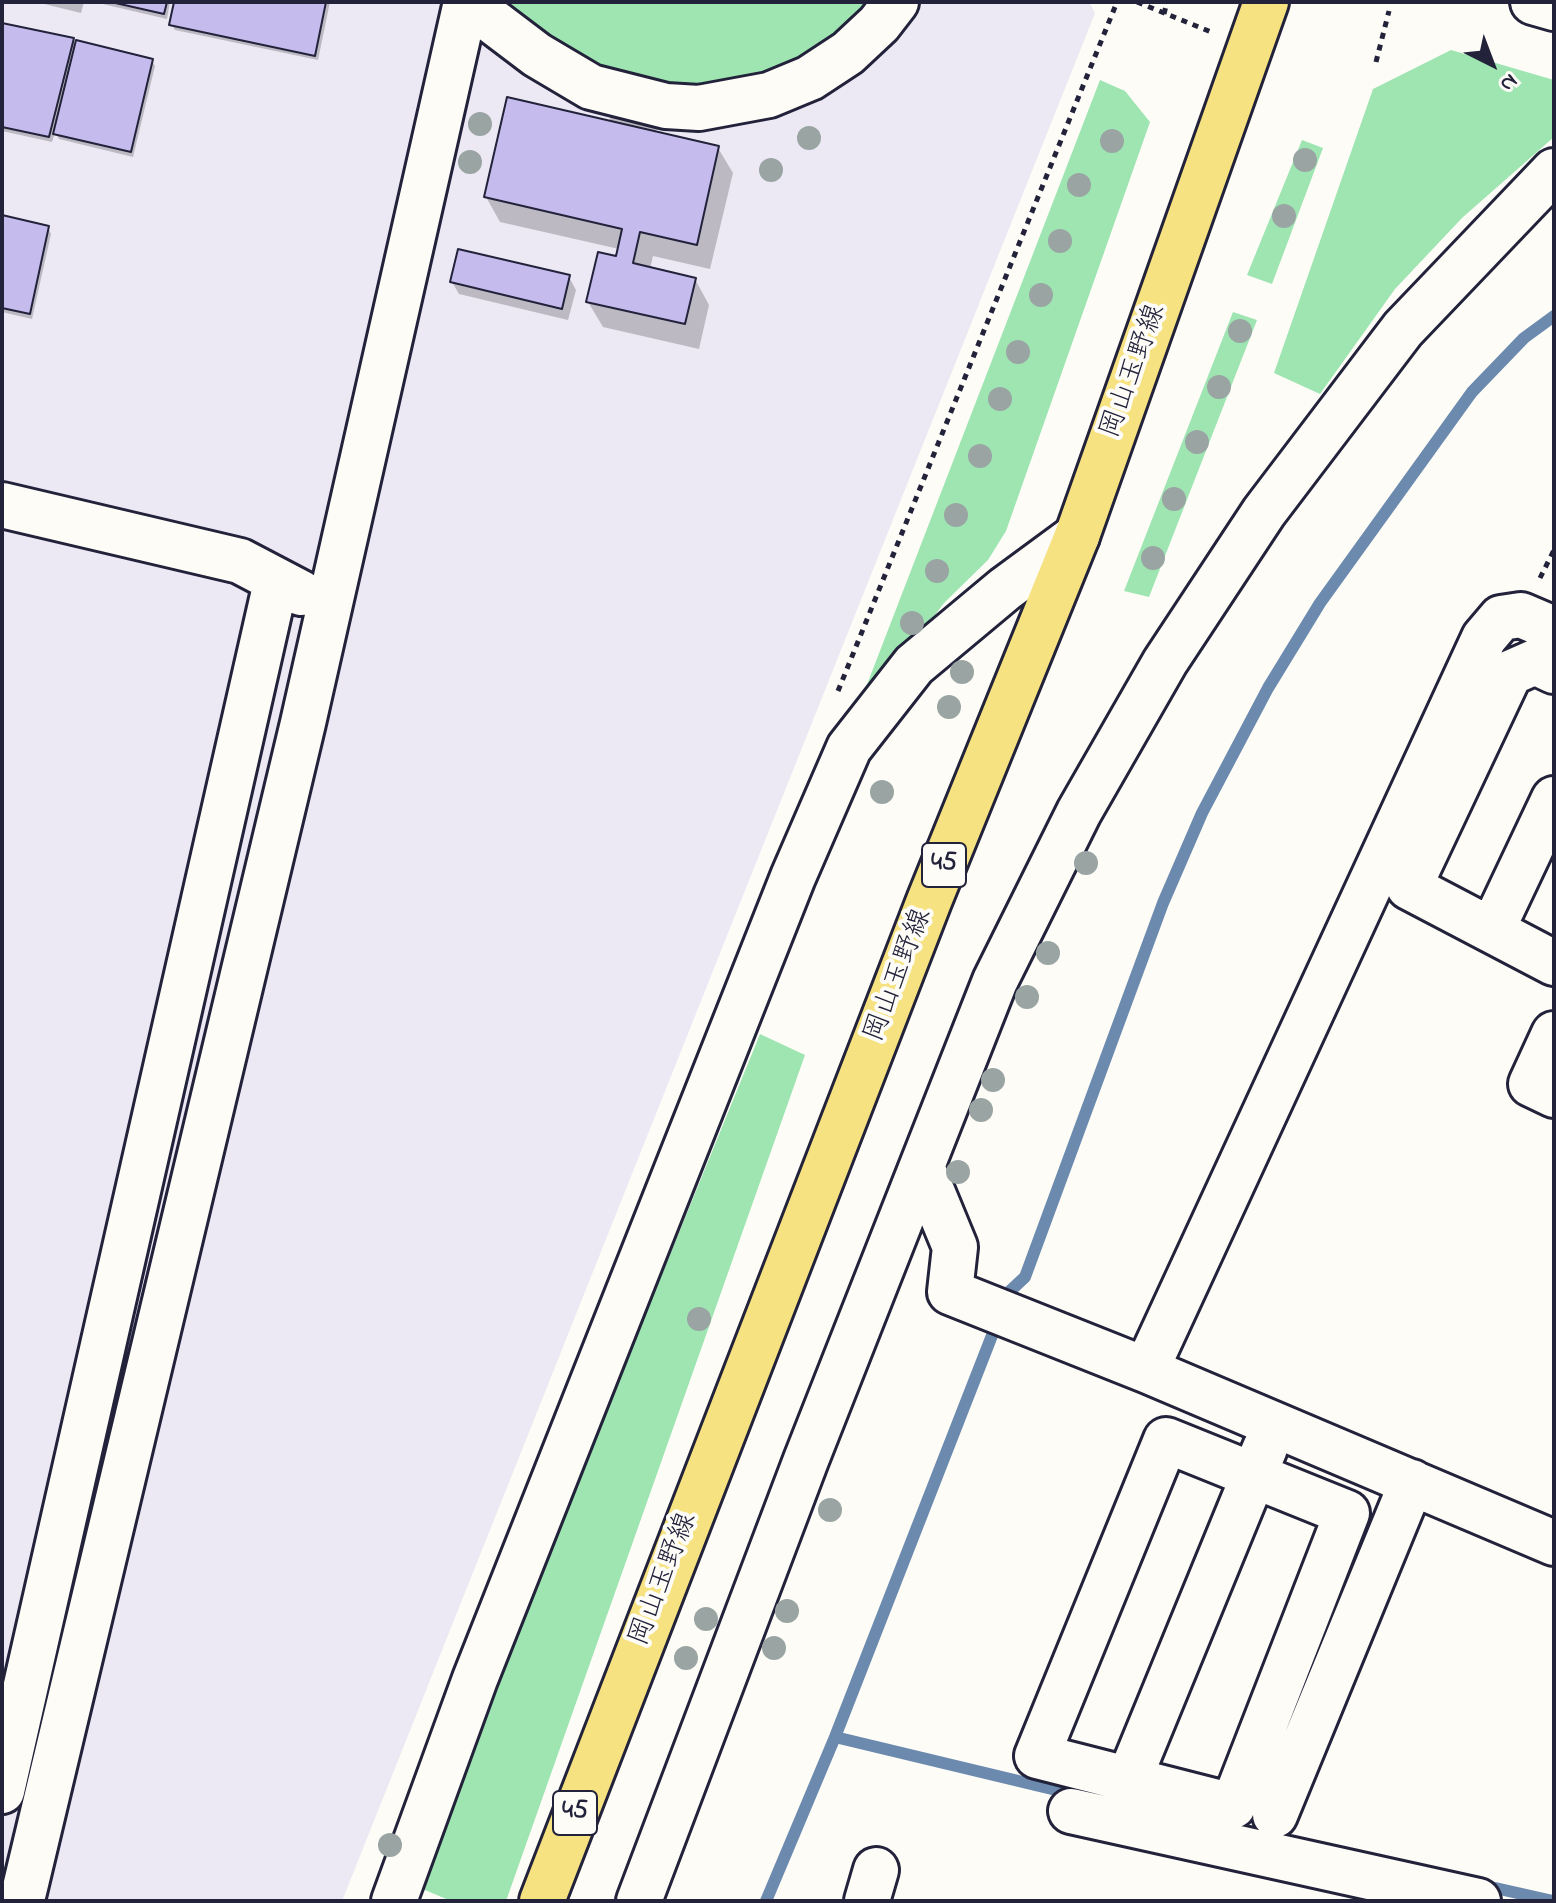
<!DOCTYPE html>
<meta charset="utf-8">
<style>
body{margin:0}
#map{position:relative;width:1556px;height:1903px;overflow:hidden;background:#fdfcf7;font-family:"Indie Flower",sans-serif}
canvas{display:block}
.frame{position:absolute;inset:0;border:4px solid #22223b;pointer-events:none}
.north{position:absolute;left:1452px;top:24px;width:80px;height:80px;-webkit-text-stroke:6px #fdfcf7;paint-order:stroke;rotate:138deg;font-size:22px;font-weight:700;line-height:32px;text-align:center;color:#22223b}
.north::after{content:'';display:block;margin:auto;width:28px;height:36px;background:#22223b;clip-path:polygon(50% 0,100% 100%,50% 72%,0 100%)}
</style>
<div id="map">
<canvas width="1556" height="1903"></canvas>
<div class="frame"></div>
<div class="north">N</div>
</div>
<script>
const ctx = document.querySelector('canvas').getContext('2d');
ctx.lineJoin = 'round';
function fillPath(path, color) { ctx.fillStyle = color; ctx.fill(path, 'evenodd'); }
const shape = rows => new Path2D(rows.map(r => 'M' + r).join(''));
function strokePath(path, color, width, dash) { ctx.strokeStyle = color; ctx.lineWidth = width; ctx.lineCap = dash ? 'butt' : 'round'; ctx.setLineDash(dash || []); ctx.stroke(path); }
function write(font, color, halo, rows, align = 'center') {
  ctx.font = font + ' "Indie Flower","Klee One",sans-serif'; ctx.lineWidth = 8; ctx.setLineDash([]); ctx.textBaseline = 'middle'; ctx.strokeStyle = halo; ctx.fillStyle = color; for (const [text, x, y, turn = 0] of rows) {
    ctx.save(); ctx.translate(x, y); ctx.rotate((+turn || 0) * Math.PI / 180); ctx.textAlign = isNaN(turn) ? turn : align; if (halo) ctx.strokeText(text, 0, 0); ctx.fillText(text, 0, 0); ctx.restore();
  }
}
fillPath(shape([
 [2,2,1089,2,1095,13,342,1901,2,1901]
]), '#ece8f4');
fillPath(shape([
 [500,2,876,2,837,45,740,85,683,88,594,68,559,51],
 [1451,50,1554,80,1554,137,1462,218,1395,289,1320,394,1274,373,1373,89],
 [1100,80,1125,91,1150,122,1006,531,988,560,944,603,851,726],
 [1302,140,1323,148,1272,284,1247,275],
 [1233,312,1257,320,1149,597,1124,591],
 [760,1034,805,1055,506,1901,451,1901,413,1885]
]), '#9fe5b2');
fillPath(shape([
 [36,2,84,2,81,13],
 [94,2,170,2,167,19],
 [176,2,330,2,318,60,175,30,172,25],
 [2,25,73,40,76,47,152,61,155,66,133,157,59,139,55,132,52,142,2,131],
 [620,75,666,90,656,133,718,148,733,173,710,269,653,256,650,269,695,279,709,305,699,349,603,327,588,302,617,258,619,249,500,222,486,197,609,123],
 [2,217,48,228,51,234,32,319,2,312],
 [569,277,576,290,568,320,459,294,452,282]
]), '#0003');
strokePath(shape([
 [835,1737,1077,1795],
 [1482,1885,1553,1901],
 [766,1901,835,1737,1009,1292,1025,1277,1163,903,1202,813,1268,688,1320,603,1472,392,1524,338,1554,316]
]), '#6c8aae', 12);
const building = shape([
 [111,2,167,2,164,14,111,2],
 [174,2,326,2,315,56,169,25,174,2],
 [2,23,74,38,49,137,2,127,2,23],
 [76,40,153,59,131,152,53,134,76,40],
 [507,97,719,146,697,245,640,232,633,263,696,278,685,324,586,302,598,252,616,256,622,229,484,197,507,97],
 [2,215,49,226,30,314,2,308,2,215],
 [458,249,570,275,562,309,450,282,458,249]
]);
fillPath(building, '#c6bbed');
strokePath(building, '#22223b', 2);
const minor = shape([
 [467,2,537,55,591,87,666,106,699,108,769,95,810,78,848,53,879,24,896,2],
 [1533,2,1554,8],
 [2,505,240,561,301,593],
 [1554,671,1535,662,1510,673,1409,887,1554,963],
 [1492,930,1554,799],
 [1554,1034,1531,1084,1554,1095],
 [922,1167,955,1247,950,1292,1146,1370,1554,1543],
 [1146,1370,1484,638,1501,618,1521,615,1554,629],
 [1166,1440,1347,1513,1233,1806,1037,1756,1166,1440],
 [1129,1779,1265,1448],
 [2,1791,276,582],
 [1071,1811,1401,1884],
 [1275,1815,1412,1482],
 [24,1892,303,723,466,2],
 [394,1901,475,1679,793,877,849,748,914,665,1005,589,1077,536],
 [639,1901,806,1460,995,981,1079,812,1165,662,1264,512,1403,329,1554,171],
 [867,1901,876,1870],
 [1394,1901,1401,1884,1478,1901]
]);
const major = shape([
 [542,1901,929,901,1077,536,1266,2]
]);
strokePath(minor, '#22223b', 50);
strokePath(major, '#22223b', 50);
strokePath(shape([
 [1137,2,1211,32],
 [1164,14,1167,2],
 [1376,62,1389,11],
 [1540,578,1554,550],
 [838,691,1117,2]
]), '#22223b', 5, [6, 6]);
strokePath(minor, '#fdfcf7', 44);
strokePath(major, '#f6e281', 44);
ctx.fillStyle = '#99a4a3';
for (const [x, y] of [
 [480,124],
 [809,138],
 [1112,141],
 [1305,160],
 [470,162],
 [771,170],
 [1079,185],
 [1284,216],
 [1060,241],
 [1041,295],
 [1240,331],
 [1018,352],
 [1219,387],
 [1000,399],
 [1197,442],
 [980,456],
 [1174,499],
 [956,515],
 [1153,558],
 [937,571],
 [912,623],
 [962,672],
 [949,707],
 [882,792],
 [1086,863],
 [1048,953],
 [1027,997],
 [993,1080],
 [981,1110],
 [958,1172],
 [699,1319],
 [830,1510],
 [787,1611],
 [706,1619],
 [774,1648],
 [686,1658],
 [390,1845]
]) { ctx.beginPath(); ctx.arc(x, y, 12, 0, 2 * Math.PI); ctx.fill(); }
for (const [x, y, w] of [
 [944,865,44],
 [575,1813,44]
]) { const box = new Path2D(); box.roundRect(x - w / 2, y - 22, w, 44, 6); ctx.fillStyle = '#fdfcf7'; ctx.fill(box); strokePath(box, '#22223b', 2); }
write('bold 26px', '#22223b', null, [
 ["45",944,865],
 ["45",575,1813]
]);
write('28px', '#22223b', '#fdfcf7', [
 ["岡山玉野線",1135,372,-70],
 ["岡山玉野線",900,976,-69],
 ["岡山玉野線",665,1580,-69]
]);
</script>
